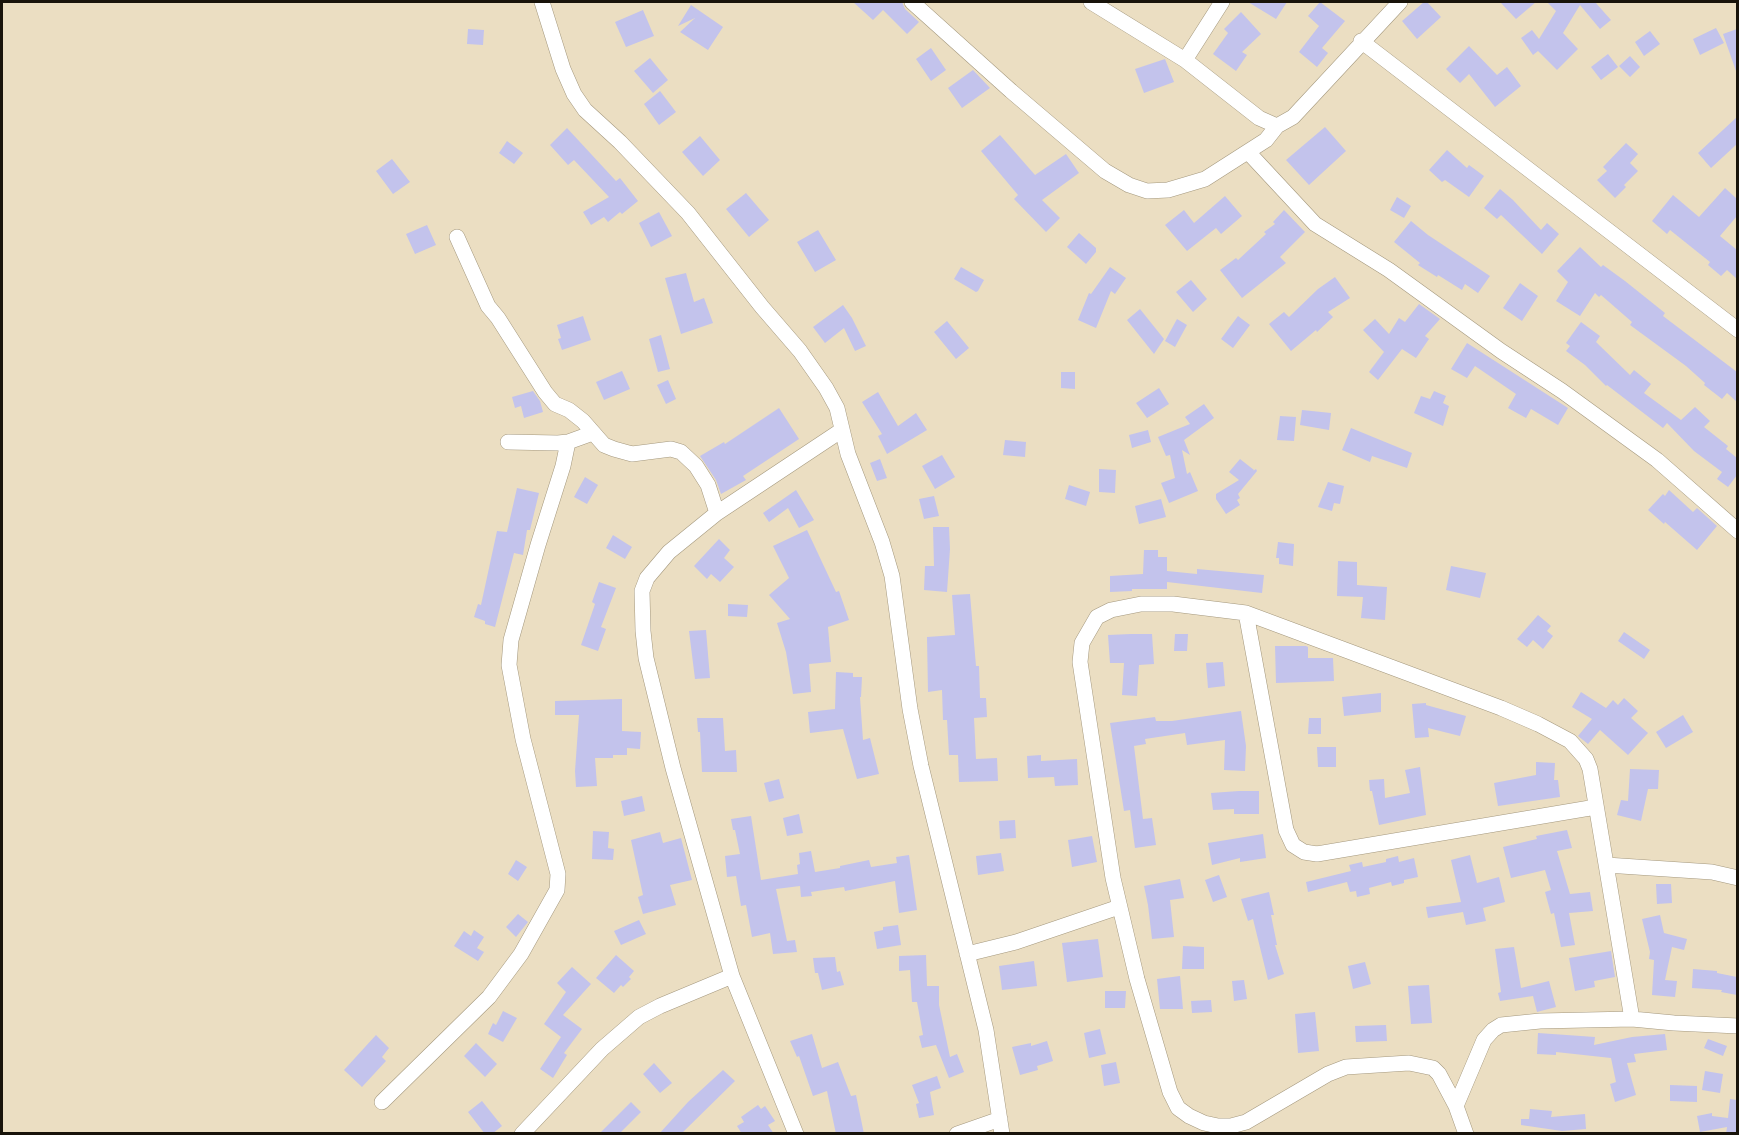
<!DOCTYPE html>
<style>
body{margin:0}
#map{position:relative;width:1739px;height:1135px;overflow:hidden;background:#ebdec2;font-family:"Asap Condensed",sans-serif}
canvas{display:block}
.frame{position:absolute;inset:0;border:3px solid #18130a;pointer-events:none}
</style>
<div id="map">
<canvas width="1739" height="1135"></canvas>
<div class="frame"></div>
</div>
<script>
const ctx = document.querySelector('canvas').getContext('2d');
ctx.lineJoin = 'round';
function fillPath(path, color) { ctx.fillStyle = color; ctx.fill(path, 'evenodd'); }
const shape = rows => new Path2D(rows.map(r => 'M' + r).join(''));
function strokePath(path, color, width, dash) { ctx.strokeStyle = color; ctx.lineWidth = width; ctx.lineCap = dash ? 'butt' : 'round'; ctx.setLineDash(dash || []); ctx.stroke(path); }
fillPath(shape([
 [853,2,902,2,905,9,919,22,907,34,883,10,873,20],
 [1248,2,1287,2,1276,19],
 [1320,2,1345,21,1322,48,1328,53,1317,67,1299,52,1319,26,1308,16],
 [1424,2,1427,2,1441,17,1417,39,1402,21],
 [1500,2,1536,2,1516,19],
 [1547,2,1595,2,1611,20,1600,29,1580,5,1563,33,1578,49,1557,70,1538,51,1533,55,1521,38,1532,30,1539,39,1556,11],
 [691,5,723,27,708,50,680,32,695,18,678,26],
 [643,10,654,36,626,47,615,22],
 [1241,12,1261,34,1242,52,1247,55,1236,71,1213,54,1228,33,1224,29],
 [1716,28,1724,43,1700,55,1693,39],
 [468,29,484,30,483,45,467,44],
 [1737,29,1737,71,1736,71,1723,34],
 [1650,31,1660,44,1644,56,1635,42],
 [1469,46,1497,75,1507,67,1521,86,1495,107,1469,74,1460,83,1446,69],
 [931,48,946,70,931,81,916,59],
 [1608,54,1618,67,1601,80,1591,67],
 [1630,56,1640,67,1630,77,1619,66],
 [650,58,668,80,653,93,634,71],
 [1165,59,1174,82,1144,93,1135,69],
 [973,70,990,88,962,108,948,88],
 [660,91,676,112,659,125,644,104],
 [1737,117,1737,144,1711,168,1698,153],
 [1325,127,1346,151,1309,185,1286,160],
 [567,128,616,181,620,178,638,201,622,214,620,212,608,222,604,217,591,225,583,212,609,197,574,160,568,165,550,145],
 [1000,135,1035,175,1066,154,1079,173,1042,200,1060,218,1046,232,1014,199,1018,195,981,151],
 [700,136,720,160,703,176,682,152],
 [507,141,523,153,514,164,499,153],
 [1626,143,1638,154,1630,163,1638,171,1624,185,1626,187,1615,198,1597,180,1607,171,1603,167],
 [1447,150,1467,168,1469,165,1484,176,1469,197,1445,180,1442,182,1429,170],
 [392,159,410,182,393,194,376,171],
 [1725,188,1737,199,1737,216,1720,236,1737,250,1737,279,1727,270,1721,276,1708,265,1710,262,1670,230,1667,234,1652,221,1673,195,1699,217],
 [1500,189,1513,200,1541,230,1547,223,1559,234,1542,254,1501,215,1497,219,1484,208],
 [746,193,769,220,749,237,726,209],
 [1225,196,1242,216,1221,234,1216,228,1187,251,1165,225,1184,210,1194,223],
 [1397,197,1411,206,1404,218,1390,210],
 [1284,210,1305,232,1280,257,1286,263,1242,298,1220,270,1236,258,1238,260,1266,234,1264,232,1275,224,1273,222],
 [659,212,672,236,651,247,639,223],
 [1411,221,1428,235,1490,276,1478,293,1465,284,1462,290,1438,275,1437,277,1418,265,1420,263,1394,242],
 [427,225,436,245,415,254,406,234],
 [818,230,836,260,815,272,797,242],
 [1079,233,1096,248,1096,252,1086,264,1067,247],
 [1580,247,1601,267,1603,265,1625,281,1665,313,1663,316,1737,372,1737,402,1727,393,1722,399,1704,385,1705,383,1686,366,1630,325,1632,322,1601,295,1599,297,1595,293,1580,316,1556,301,1568,282,1557,271],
 [961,267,984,280,978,291,976,292,954,279],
 [1110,267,1126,278,1115,294,1111,291,1096,328,1078,320,1089,293,1091,294],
 [686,273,694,302,704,298,713,323,681,334,665,278],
 [1335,277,1350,298,1328,312,1333,317,1317,332,1316,330,1291,351,1269,324,1284,312,1289,317,1318,289],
 [1191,280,1207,299,1193,312,1176,292],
 [1520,283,1538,296,1522,321,1503,308],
 [1419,304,1440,319,1425,336,1429,339,1416,358,1402,349,1378,380,1369,372,1384,352,1363,330,1375,319,1389,334,1399,318,1405,322],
 [843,305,852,318,866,346,855,351,844,328,825,343,813,327],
 [1140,309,1164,339,1154,354,1127,320],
 [583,316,591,340,562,350,558,339,561,338,557,325],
 [1238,316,1250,325,1233,348,1221,339],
 [1177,319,1187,325,1175,347,1165,341],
 [947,321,969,348,956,359,934,332],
 [1581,322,1600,336,1596,342,1630,375,1634,370,1651,384,1644,393,1681,420,1695,407,1710,421,1704,427,1728,446,1726,449,1737,458,1737,475,1728,487,1717,479,1722,472,1694,451,1667,423,1663,428,1607,385,1606,386,1585,365,1566,351,1570,346,1566,343],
 [661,335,670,369,658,372,649,339],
 [1467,343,1568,408,1558,425,1531,409,1526,418,1508,408,1516,394,1475,366,1467,378,1451,369],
 [622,371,630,389,604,400,596,382],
 [1061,372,1075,372,1075,389,1061,388],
 [668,380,676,399,666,404,657,385],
 [1159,388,1169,404,1147,418,1136,403],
 [533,391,540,401,543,412,524,418,521,406,515,408,512,397],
 [1434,391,1446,396,1443,403,1449,406,1443,426,1414,413,1421,396,1430,399],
 [878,392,898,426,916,413,927,430,887,454,878,436,882,434,862,402],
 [1204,404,1214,418,1184,440,1190,455,1182,450,1187,474,1190,472,1198,491,1169,503,1161,483,1175,478,1170,455,1166,456,1158,437,1190,424,1185,417],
 [779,408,799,439,743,476,746,480,721,494,716,480,700,456,724,442,725,444],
 [1302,410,1331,413,1329,430,1300,425],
 [1280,416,1296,417,1294,441,1277,440],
 [1351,428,1412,453,1407,468,1372,456,1370,462,1342,450],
 [1148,430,1151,442,1132,448,1129,435],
 [1005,440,1026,442,1025,457,1003,455],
 [942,455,955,477,935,489,922,466],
 [880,459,887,478,877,481,870,463],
 [1240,459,1254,470,1253,471,1256,469,1257,471,1238,494,1240,498,1237,500,1240,505,1226,514,1216,499,1216,494,1239,480,1229,472],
 [1099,469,1116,470,1115,493,1099,492],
 [585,477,598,485,587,504,574,497],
 [1328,482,1344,486,1340,504,1334,503,1332,511,1318,507],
 [1069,485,1090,492,1086,506,1065,499],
 [517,488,539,493,530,530,527,530,523,555,514,553,495,627,485,624,485,621,474,617,478,604,481,605,497,531,507,532],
 [796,490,814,520,799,528,788,508,769,522,763,513],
 [1669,490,1693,512,1697,508,1717,526,1697,550,1665,522,1664,524,1648,510,1663,494,1665,496],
 [934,496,939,516,924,519,919,499],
 [1161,499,1166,517,1139,524,1135,506],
 [933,527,949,527,950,549,947,592,924,590,925,566,934,566],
 [807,530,836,592,839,591,849,620,828,627,831,662,809,664,811,692,793,694,786,652,777,623,790,619,769,595,789,578,773,546],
 [613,535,632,547,625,559,606,548],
 [719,539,730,550,724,558,734,567,720,582,711,574,707,579,694,566],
 [1278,542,1294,544,1293,566,1279,564,1279,558,1276,558],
 [1144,550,1158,550,1158,557,1167,557,1167,571,1197,574,1197,569,1264,575,1262,593,1167,582,1167,589,1132,589,1132,591,1110,592,1110,576,1143,574],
 [1338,561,1357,562,1357,585,1387,587,1385,620,1361,618,1363,597,1337,596],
 [1451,566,1486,573,1480,598,1446,590],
 [599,582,616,588,601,627,606,629,598,651,581,645,595,604,592,602],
 [970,594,976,666,979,666,980,698,986,698,987,717,974,718,976,759,997,758,998,781,959,782,958,755,949,755,947,720,943,720,942,690,928,692,927,637,955,635,952,595],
 [728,604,748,605,747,617,728,616],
 [1538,615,1551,626,1547,631,1553,636,1543,649,1533,640,1527,647,1517,639],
 [706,630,710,678,695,679,689,631],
 [1624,632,1650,650,1644,659,1618,641],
 [1131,634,1152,634,1154,664,1139,665,1137,696,1122,695,1124,663,1110,663,1108,635],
 [1175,634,1188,634,1187,651,1174,651],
 [1275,646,1306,646,1308,647,1308,658,1333,658,1334,681,1276,683],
 [1223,662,1225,686,1208,688,1206,663],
 [836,672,853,673,853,677,862,677,861,697,860,697,863,740,870,738,879,774,857,779,843,729,810,733,808,712,835,709],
 [1581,692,1606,708,1613,700,1618,705,1624,698,1638,711,1631,718,1648,733,1628,755,1600,730,1588,744,1578,736,1592,719,1572,707],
 [1381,693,1381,712,1344,716,1342,697],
 [622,699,622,731,641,732,640,749,627,748,627,755,613,755,613,758,595,758,597,786,576,787,575,771,579,715,555,715,555,701],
 [1426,703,1426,705,1466,716,1460,736,1428,728,1429,737,1415,738,1412,704],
 [1241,711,1246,746,1245,771,1224,770,1225,740,1187,745,1185,733,1145,739,1146,744,1134,746,1143,819,1152,818,1156,845,1135,848,1130,810,1124,811,1110,723,1155,717,1156,721,1172,721],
 [1683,715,1693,732,1666,748,1656,732],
 [697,718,723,718,725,751,736,750,737,772,702,772,700,732,698,732],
 [1309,718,1321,718,1321,734,1308,734],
 [1317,747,1336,747,1336,767,1318,767],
 [1041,755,1041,761,1077,759,1078,785,1055,786,1054,777,1028,778,1027,756],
 [1536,762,1555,763,1554,780,1558,780,1560,797,1498,806,1494,783,1536,775],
 [1420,767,1426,815,1379,825,1372,791,1370,791,1369,780,1384,779,1385,798,1410,793,1405,770],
 [1630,769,1659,770,1658,789,1648,789,1641,821,1617,815,1621,800,1628,801],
 [779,779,784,798,769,802,764,783],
 [1239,791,1259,791,1259,814,1234,814,1234,809,1213,810,1211,793],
 [642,796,645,811,624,816,621,801],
 [799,814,803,833,787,836,783,818],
 [751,816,761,880,798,874,797,865,800,864,799,853,811,851,815,872,840,868,840,866,869,860,871,867,897,863,896,857,909,855,917,910,899,913,895,881,845,891,844,887,811,892,812,896,801,897,800,886,776,889,787,941,795,940,797,952,773,954,770,933,752,937,746,905,741,906,736,876,727,877,725,856,740,854,735,830,733,830,731,819],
 [1015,820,1016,838,1000,839,999,821],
 [1567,830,1572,848,1557,851,1570,894,1590,892,1593,911,1569,913,1575,945,1561,947,1554,913,1551,914,1545,892,1551,890,1545,870,1511,878,1503,847,1537,839,1536,836],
 [593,831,609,832,608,848,614,849,613,860,592,859],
 [660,832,663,843,681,838,692,880,670,885,676,905,643,914,638,897,643,895,631,840],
 [1263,834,1266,858,1240,862,1240,858,1212,865,1208,843],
 [1092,836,1097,862,1072,867,1068,840],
 [1001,853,1004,871,978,875,976,856],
 [1470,855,1477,883,1499,877,1505,902,1483,908,1486,921,1466,925,1463,912,1428,918,1426,907,1461,902,1451,860],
 [1398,856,1399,862,1414,858,1418,877,1404,880,1404,883,1392,886,1391,882,1369,888,1370,894,1357,897,1356,891,1350,892,1347,882,1308,892,1306,882,1351,871,1349,865,1362,862,1363,867,1386,862,1386,859],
 [516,860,527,867,518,881,508,874],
 [1219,875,1227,897,1213,902,1205,880],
 [1180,879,1184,898,1170,900,1174,937,1152,939,1148,905,1144,886],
 [1656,884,1671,884,1672,903,1657,904],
 [1269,892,1274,915,1271,915,1277,945,1275,945,1284,974,1268,980,1253,919,1248,921,1241,899],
 [518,914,528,922,516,937,506,927],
 [1660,915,1664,933,1687,939,1684,950,1672,947,1665,980,1677,981,1675,997,1652,995,1654,960,1649,959,1650,952,1642,919],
 [639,920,646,934,621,945,614,931],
 [898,925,901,945,877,949,874,932,883,930,883,927],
 [474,930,484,937,477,948,484,952,478,961,454,946,464,931,471,936],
 [1098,939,1103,977,1067,982,1062,943],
 [1183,946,1204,947,1204,969,1182,969],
 [1514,947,1521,988,1549,981,1556,1007,1537,1012,1533,996,1500,1001,1498,993,1501,992,1495,949],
 [1611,951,1615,977,1594,981,1595,987,1575,991,1569,958],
 [616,955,634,971,629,977,631,979,623,987,621,985,614,993,596,978],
 [926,955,927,986,939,986,939,1005,950,1057,957,1054,964,1072,949,1078,936,1045,922,1048,919,1036,923,1035,917,1002,912,1002,910,970,899,971,899,956],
 [835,957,837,972,840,971,844,985,822,990,818,973,815,973,813,958],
 [1034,961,1037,986,1002,990,999,966],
 [1365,962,1371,984,1353,989,1348,966],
 [572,967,591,984,563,1015,582,1029,564,1053,567,1055,553,1078,540,1069,561,1037,544,1024,566,992,557,983],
 [1693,969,1717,971,1717,973,1737,977,1737,995,1721,992,1722,990,1692,988],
 [1180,976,1183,1009,1160,1009,1157,979],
 [1244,980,1247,999,1234,1001,1232,981],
 [1429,985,1432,1023,1411,1024,1408,986],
 [1105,991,1126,991,1125,1008,1105,1008],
 [1211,1000,1212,1012,1192,1013,1191,1001],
 [503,1011,517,1018,503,1042,488,1034,493,1023,496,1025],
 [1315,1012,1319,1051,1298,1053,1295,1014],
 [1386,1025,1387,1041,1356,1042,1355,1026],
 [1100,1029,1106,1054,1089,1058,1084,1033],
 [1538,1033,1595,1037,1594,1045,1632,1037,1665,1034,1667,1050,1634,1054,1636,1062,1627,1063,1636,1095,1615,1102,1610,1084,1616,1082,1611,1058,1556,1052,1556,1055,1537,1054],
 [812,1034,822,1068,838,1062,851,1096,856,1095,864,1134,836,1134,827,1091,813,1096,799,1056,797,1057,790,1041],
 [376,1035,389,1048,382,1057,386,1061,362,1087,344,1070],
 [1708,1039,1727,1046,1723,1056,1704,1048],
 [1047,1041,1053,1061,1037,1066,1038,1070,1020,1075,1012,1047,1031,1043,1031,1046],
 [476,1043,497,1064,485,1077,464,1056],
 [1116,1062,1120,1083,1104,1086,1101,1065],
 [654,1063,672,1083,660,1093,643,1074],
 [723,1070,735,1081,681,1134,659,1134,688,1102],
 [1705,1071,1723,1074,1720,1093,1702,1090],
 [937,1076,941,1088,930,1092,934,1115,919,1118,916,1104,919,1103,912,1085],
 [1670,1085,1697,1086,1697,1102,1670,1101],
 [1730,1099,1737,1100,1737,1134,1726,1134,1727,1127,1700,1132,1697,1116,1712,1113,1712,1116,1728,1118],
 [482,1101,502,1126,492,1134,485,1134,468,1112],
 [631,1102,641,1112,619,1134,599,1134],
 [758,1105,761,1109,765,1106,775,1121,768,1125,774,1134,742,1134,737,1126,744,1122,741,1117],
 [1530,1109,1552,1111,1551,1117,1585,1114,1586,1129,1562,1131,1521,1125,1521,1119,1529,1119]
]), '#c3c3ec');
const street = shape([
 [542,2,563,69,574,94,585,110,620,142,688,213,762,307,800,351,826,388,837,408,848,454,882,542,892,576,910,709,921,766,986,1030,1002,1134],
 [912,2,1011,91,1105,171,1129,185,1147,191,1168,190,1205,179,1266,140,1277,126,1293,117,1400,2],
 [1091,2,1185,60,1259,118,1277,126],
 [1361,41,1738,330],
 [1185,60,1222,2],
 [1248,152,1315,224,1389,270,1501,351,1562,391,1657,460,1738,531],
 [457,237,488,306,498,318,545,392,555,404,569,410,583,421,604,445,614,449,632,454,671,449,681,452,696,466,708,485,717,513],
 [508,442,558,443,568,442,593,433],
 [1246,613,1286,830,1293,845,1304,852,1317,854,1596,807],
 [1606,865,1712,872,1738,878],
 [967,954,1016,942,1119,907],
 [382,1102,489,997,521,954,557,890,558,874,523,739,509,665,511,640,538,545,563,466,568,442],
 [1456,1106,1484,1040,1493,1030,1501,1025,1540,1021,1632,1019,1674,1023,1738,1026],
 [522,1134,602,1049,639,1017,660,1006,732,976],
 [796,1134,732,976,673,768,646,658,643,631,642,591,647,578,669,552,717,513,842,430],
 [957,1134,1000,1119],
 [1466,1134,1456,1106,1439,1074,1433,1068,1409,1063,1346,1067,1328,1074,1246,1122,1231,1126,1218,1126,1204,1123,1189,1116,1178,1108,1170,1092,1137,979,1113,878,1080,662,1082,643,1097,617,1111,610,1141,604,1173,604,1246,613,1501,708,1538,724,1570,741,1586,759,1590,769,1632,1019]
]);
strokePath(street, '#a4987e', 16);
strokePath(street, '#fff', 15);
</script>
